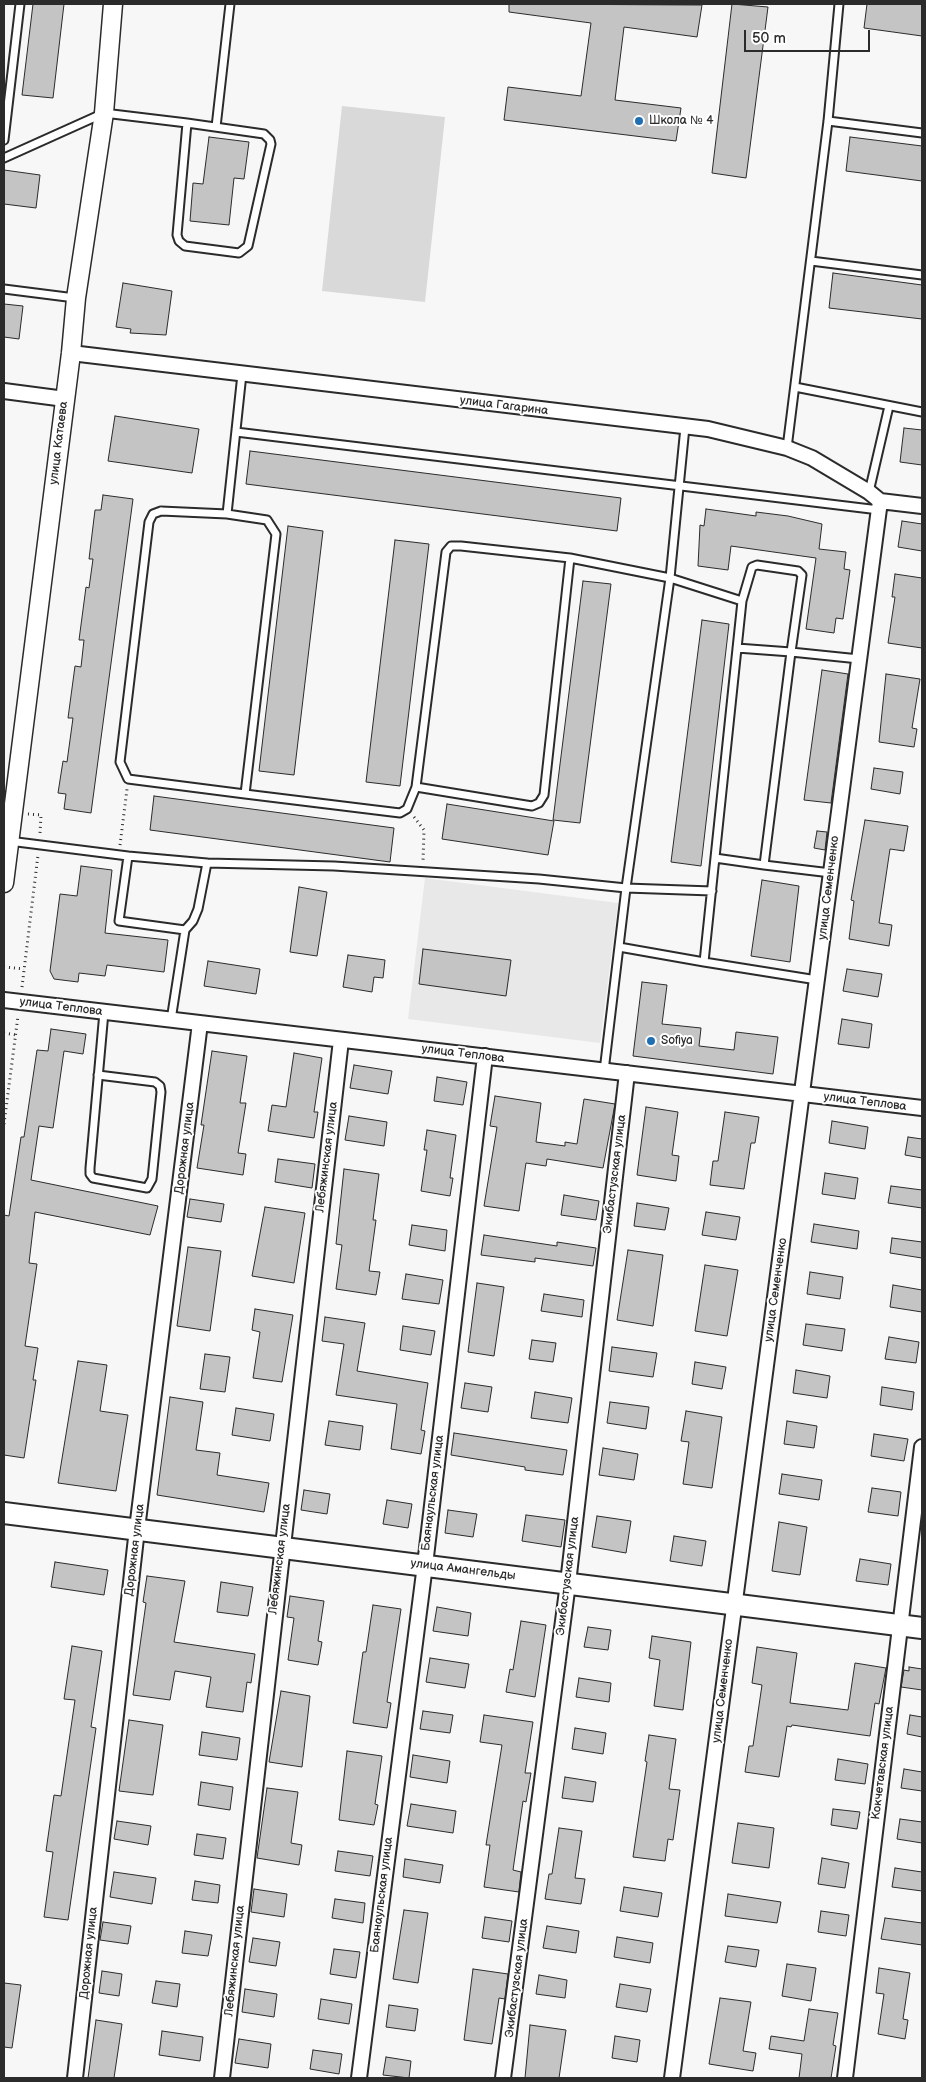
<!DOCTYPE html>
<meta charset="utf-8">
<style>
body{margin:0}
#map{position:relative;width:926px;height:2082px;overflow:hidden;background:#f7f7f7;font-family:"Balsamiq Sans",sans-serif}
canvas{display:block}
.frame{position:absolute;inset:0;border:5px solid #2b2b2b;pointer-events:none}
.scale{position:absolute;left:744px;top:30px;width:126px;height:22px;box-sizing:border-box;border:2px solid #2b2b2b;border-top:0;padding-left:6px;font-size:15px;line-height:18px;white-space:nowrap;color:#2b2b2b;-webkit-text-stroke:4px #fff;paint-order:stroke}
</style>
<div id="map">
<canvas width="926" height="2082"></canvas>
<div class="frame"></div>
<div class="scale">50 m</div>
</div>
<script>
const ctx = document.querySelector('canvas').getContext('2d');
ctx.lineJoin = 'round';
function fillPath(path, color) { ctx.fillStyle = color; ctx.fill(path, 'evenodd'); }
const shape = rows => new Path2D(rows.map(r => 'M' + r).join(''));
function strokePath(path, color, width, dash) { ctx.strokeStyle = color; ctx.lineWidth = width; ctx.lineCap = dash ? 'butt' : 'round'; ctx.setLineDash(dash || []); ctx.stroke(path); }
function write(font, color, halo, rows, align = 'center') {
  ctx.font = font + ' "Balsamiq Sans",sans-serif'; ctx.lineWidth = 4; ctx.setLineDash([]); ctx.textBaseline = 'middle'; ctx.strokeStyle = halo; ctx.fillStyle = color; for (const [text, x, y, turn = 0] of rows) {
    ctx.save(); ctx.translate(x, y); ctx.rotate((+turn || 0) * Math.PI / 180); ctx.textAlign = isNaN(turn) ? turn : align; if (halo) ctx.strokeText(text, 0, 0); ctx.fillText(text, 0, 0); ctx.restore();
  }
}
fillPath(shape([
 [425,878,618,903,600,1043,408,1019]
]), '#e8e8e8');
fillPath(shape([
 [342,106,445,117,425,302,322,291]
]), '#d9d9d9');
const building = shape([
 [33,4,64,4,53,98,22,95,33,4],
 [509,4,702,5,697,37,624,27,615,100,681,108,676,141,504,120,508,87,581,96,591,23,509,12,509,4],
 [732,4,768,7,746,178,712,173,732,4],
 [867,4,922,4,922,36,864,28,867,4],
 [209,137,249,142,244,179,234,178,229,225,190,221,193,183,203,184,209,137],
 [850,137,922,146,922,181,846,171,850,137],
 [4,170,40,175,36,208,4,204,4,170],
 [833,273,922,285,922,319,829,308,833,273],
 [123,283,172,291,166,335,130,333,131,329,116,327,123,283],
 [4,304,23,306,19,339,4,337,4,304],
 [115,416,199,429,192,473,108,461,115,416],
 [904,428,922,430,922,465,900,462,904,428],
 [250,451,621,498,617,531,246,484,250,451],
 [103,495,133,499,91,813,64,809,66,794,58,793,63,761,67,762,73,718,68,718,75,666,81,667,84,640,79,640,86,587,89,588,93,559,89,559,95,510,101,510,103,495],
 [706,509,756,516,756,512,788,516,822,524,819,549,846,552,844,569,850,570,843,619,836,618,834,633,806,629,816,558,731,546,728,570,698,566,700,525,704,526,706,509],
 [902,521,922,524,922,551,898,547,902,521],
 [288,526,323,531,294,775,259,771,288,526],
 [395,540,429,544,400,786,366,782,395,540],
 [895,574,922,578,922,648,888,643,895,597,892,597,895,574],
 [583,581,611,584,580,823,553,820,583,581],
 [702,620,729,624,701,866,671,862,702,620],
 [822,670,848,674,831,803,804,800,822,670],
 [886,674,920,679,912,728,917,729,914,747,879,742,886,674],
 [874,768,903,772,900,794,871,789,874,768],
 [154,796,394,828,390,862,150,830,154,796],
 [447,804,554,821,548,855,442,839,447,804],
 [865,820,908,826,904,851,890,849,879,923,892,925,889,946,849,939,854,901,851,900,865,820],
 [817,831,827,832,825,850,814,848,817,831],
 [81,866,112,870,105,933,168,940,164,972,107,965,105,976,79,973,78,982,54,979,50,971,60,894,77,896,81,866],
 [762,880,799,886,790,962,751,956,762,880],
 [299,887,327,892,317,956,290,952,299,887],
 [423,949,511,960,506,996,419,984,423,949],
 [348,955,385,960,383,978,374,977,372,992,343,987,348,955],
 [208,961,260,969,256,994,204,986,208,961],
 [847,969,882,974,878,997,843,991,847,969],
 [642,982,667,985,662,1024,701,1028,699,1046,734,1050,736,1032,778,1037,773,1074,633,1056,642,982],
 [842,1019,872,1024,869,1048,838,1044,842,1019],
 [51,1029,86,1034,83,1054,64,1051,53,1128,39,1126,31,1180,158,1206,150,1235,35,1212,29,1263,37,1264,25,1346,38,1348,33,1380,36,1380,24,1458,4,1455,4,1215,9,1216,21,1137,24,1137,37,1050,48,1051,51,1029],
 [212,1051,247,1056,240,1103,246,1103,238,1153,246,1154,243,1175,197,1168,204,1125,201,1125,212,1051],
 [294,1053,322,1058,314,1112,318,1112,314,1138,268,1131,272,1105,286,1107,294,1053],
 [354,1065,392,1071,388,1094,350,1088,354,1065],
 [437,1077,467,1082,463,1105,434,1101,437,1077],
 [495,1096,541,1103,536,1142,565,1146,565,1142,577,1144,584,1099,615,1104,603,1168,547,1159,546,1166,526,1163,519,1211,484,1206,497,1127,490,1126,495,1096],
 [646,1107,678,1112,672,1155,679,1156,676,1181,637,1175,646,1107],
 [725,1112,759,1117,755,1143,751,1143,744,1189,710,1185,713,1161,718,1161,725,1112],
 [349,1116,387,1122,384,1146,345,1140,349,1116],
 [832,1121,868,1127,865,1149,829,1143,832,1121],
 [427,1130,456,1135,450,1178,453,1178,450,1196,421,1191,427,1150,424,1150,427,1130],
 [908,1137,922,1139,922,1158,905,1155,908,1137],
 [278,1159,315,1164,312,1188,275,1182,278,1159],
 [344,1169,379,1174,373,1220,376,1220,369,1271,380,1272,376,1295,336,1289,342,1245,336,1244,344,1169],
 [825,1173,858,1178,855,1199,822,1194,825,1173],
 [891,1186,922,1190,922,1208,888,1203,891,1186],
 [564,1195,599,1201,596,1220,561,1215,564,1195],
 [190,1199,224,1204,221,1222,187,1217,190,1199],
 [637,1203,669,1208,665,1230,634,1226,637,1203],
 [265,1207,305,1213,294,1283,252,1276,265,1207],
 [706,1212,740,1217,736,1240,702,1235,706,1212],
 [814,1224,859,1231,857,1249,811,1242,814,1224],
 [412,1225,447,1230,445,1251,409,1245,412,1225],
 [484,1235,557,1246,557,1242,596,1248,593,1266,535,1258,535,1262,481,1255,484,1235],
 [892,1238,922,1242,922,1258,890,1253,892,1238],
 [188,1247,221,1251,210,1331,177,1326,188,1247],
 [628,1250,663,1255,653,1326,617,1320,628,1250],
 [705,1265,738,1270,727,1336,695,1331,705,1265],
 [810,1272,843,1277,840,1299,807,1294,810,1272],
 [406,1274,443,1280,439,1304,402,1299,406,1274],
 [477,1283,504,1287,494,1356,468,1352,477,1283],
 [893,1285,922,1290,922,1312,890,1307,893,1285],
 [544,1294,584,1300,582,1317,541,1311,544,1294],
 [255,1309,293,1315,282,1382,253,1378,260,1332,252,1330,255,1309],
 [325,1317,365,1323,357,1371,428,1383,421,1430,425,1431,421,1454,391,1449,397,1404,336,1395,344,1344,322,1341,325,1317],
 [806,1324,845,1329,842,1351,803,1345,806,1324],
 [403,1326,435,1331,431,1355,400,1350,403,1326],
 [889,1337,919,1342,916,1363,885,1359,889,1337],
 [532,1340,556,1343,553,1362,529,1359,532,1340],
 [612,1347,657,1353,653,1377,609,1371,612,1347],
 [205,1354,230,1357,225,1392,200,1389,205,1354],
 [78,1361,107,1365,100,1411,128,1415,116,1491,58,1483,78,1361],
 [695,1362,726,1367,722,1389,692,1384,695,1362],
 [796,1370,830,1376,827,1398,793,1393,796,1370],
 [465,1383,492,1387,488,1412,461,1408,465,1383],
 [882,1387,914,1392,912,1410,880,1405,882,1387],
 [535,1392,572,1398,568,1423,531,1418,535,1392],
 [170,1397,203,1402,196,1450,220,1453,217,1475,269,1483,264,1512,157,1495,170,1397],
 [610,1402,649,1407,646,1429,607,1423,610,1402],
 [236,1408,274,1414,270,1441,232,1435,236,1408],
 [686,1411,722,1417,712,1488,683,1484,689,1442,681,1441,686,1411],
 [329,1421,363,1426,360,1450,325,1445,329,1421],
 [787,1421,817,1426,814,1448,784,1444,787,1421],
 [454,1433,567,1450,563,1475,525,1470,525,1467,451,1455,454,1433],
 [874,1434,908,1439,904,1461,871,1456,874,1434],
 [603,1448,638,1454,634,1480,599,1475,603,1448],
 [782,1474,822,1480,819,1500,779,1494,782,1474],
 [872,1488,901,1492,898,1516,868,1512,872,1488],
 [304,1490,330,1494,327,1514,301,1510,304,1490],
 [387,1500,412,1504,408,1528,383,1524,387,1500],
 [448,1510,477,1514,473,1537,445,1533,448,1510],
 [526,1515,565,1520,561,1547,522,1541,526,1515],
 [597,1516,631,1521,626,1553,592,1547,597,1516],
 [779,1522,807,1527,800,1575,772,1571,779,1522],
 [674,1536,706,1541,702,1566,670,1561,674,1536],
 [860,1559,891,1564,888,1585,856,1581,860,1559],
 [55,1562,108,1570,104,1595,51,1587,55,1562],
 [147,1576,185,1581,174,1642,255,1654,251,1683,247,1682,243,1712,206,1707,211,1677,175,1671,170,1700,133,1695,146,1603,143,1602,147,1576],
 [221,1582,253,1587,248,1616,217,1612,221,1582],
 [290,1596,324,1601,318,1641,322,1642,318,1665,288,1660,294,1618,287,1617,290,1596],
 [373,1605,401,1609,387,1702,391,1703,387,1728,353,1723,363,1652,366,1652,373,1605],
 [437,1607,471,1613,468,1636,433,1631,437,1607],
 [521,1621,546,1625,535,1697,506,1692,510,1669,513,1670,521,1621],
 [588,1627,611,1630,608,1650,584,1647,588,1627],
 [652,1636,691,1642,683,1710,654,1706,660,1660,649,1658,652,1636],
 [72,1646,102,1651,91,1727,96,1728,68,1920,44,1917,53,1852,46,1851,54,1795,61,1796,75,1700,64,1699,72,1646],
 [757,1647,797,1653,790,1703,848,1710,855,1663,886,1668,879,1704,875,1703,870,1736,792,1725,791,1727,787,1726,779,1777,745,1772,749,1746,753,1746,762,1685,752,1683,757,1647],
 [430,1658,469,1664,465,1688,426,1682,430,1658],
 [909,1667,922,1669,922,1690,901,1687,904,1670,909,1671,909,1667],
 [579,1678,611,1683,609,1702,576,1697,579,1678],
 [281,1691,310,1696,302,1767,269,1762,281,1691],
 [423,1711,453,1715,450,1733,420,1729,423,1711],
 [484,1715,533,1722,525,1773,531,1773,526,1802,523,1801,513,1870,521,1872,519,1892,484,1887,490,1845,486,1845,502,1745,480,1742,484,1715],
 [910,1715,922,1717,922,1737,907,1734,910,1715],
 [129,1720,163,1725,153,1795,119,1791,129,1720],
 [575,1728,606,1733,603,1754,572,1749,575,1728],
 [202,1732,240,1738,237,1760,199,1755,202,1732],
 [649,1735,676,1739,669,1789,680,1790,673,1840,668,1839,665,1861,633,1857,647,1762,645,1761,649,1735],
 [347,1751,382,1756,375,1804,378,1805,374,1825,339,1820,347,1751],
 [413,1755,450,1761,447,1783,410,1777,413,1755],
 [838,1759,868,1764,865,1784,835,1780,838,1759],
 [904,1769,922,1772,922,1791,901,1788,904,1769],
 [565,1777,596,1782,593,1802,562,1798,565,1777],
 [201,1782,233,1787,230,1810,198,1805,201,1782],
 [267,1788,298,1792,291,1843,302,1845,299,1865,257,1858,267,1788],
 [411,1804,456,1811,453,1833,407,1826,411,1804],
 [833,1809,860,1812,857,1829,831,1825,833,1809],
 [900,1819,922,1822,922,1843,897,1839,900,1819],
 [117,1821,151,1826,148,1845,114,1839,117,1821],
 [738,1823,774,1828,769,1868,732,1863,738,1823],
 [559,1828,582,1831,575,1878,585,1879,581,1904,545,1899,549,1874,552,1874,559,1828],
 [197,1834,226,1838,223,1859,194,1855,197,1834],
 [338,1851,373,1856,370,1876,335,1871,338,1851],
 [822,1858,849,1863,845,1888,818,1884,822,1858],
 [405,1859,443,1865,440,1883,403,1877,405,1859],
 [895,1868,922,1872,922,1891,892,1887,895,1868],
 [114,1872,156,1878,152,1904,110,1897,114,1872],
 [195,1881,220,1885,218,1903,192,1900,195,1881],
 [624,1887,662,1893,658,1917,620,1911,624,1887],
 [254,1889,287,1894,284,1917,251,1912,254,1889],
 [728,1894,781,1902,777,1923,725,1916,728,1894],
 [335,1899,365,1903,363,1923,332,1918,335,1899],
 [404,1910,428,1913,418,1983,393,1979,404,1910],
 [821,1911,849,1915,846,1936,818,1932,821,1911],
 [485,1917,512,1921,509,1942,482,1938,485,1917],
 [885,1918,922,1923,922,1945,881,1939,885,1918],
 [103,1922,131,1926,128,1944,100,1940,103,1922],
 [547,1926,579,1931,576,1953,543,1948,547,1926],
 [185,1931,212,1935,208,1956,182,1953,185,1931],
 [617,1937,653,1943,650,1963,614,1957,617,1937],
 [253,1938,280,1942,276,1966,249,1962,253,1938],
 [728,1946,759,1950,756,1967,725,1962,728,1946],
 [334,1949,360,1952,356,1978,330,1974,334,1949],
 [787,1964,816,1968,811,2001,782,1996,787,1964],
 [879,1968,910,1973,903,2019,908,2020,905,2039,878,2034,884,1994,876,1993,879,1968],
 [473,1969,508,1974,505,1999,499,1998,492,2044,464,2040,473,1969],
 [102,1971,122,1974,119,1996,99,1993,102,1971],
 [539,1975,567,1980,565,1998,536,1994,539,1975],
 [156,1981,180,1984,177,2007,152,2003,156,1981],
 [4,1983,21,1985,12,2048,4,2047,4,1983],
 [620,1984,651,1989,647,2012,616,2007,620,1984],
 [245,1989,277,1994,274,2017,242,2012,245,1989],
 [720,1998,751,2002,743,2051,756,2053,753,2071,709,2064,720,1998],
 [321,1999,352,2004,349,2024,318,2019,321,1999],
 [389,2005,418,2009,415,2031,386,2027,389,2005],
 [809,2009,838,2013,833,2045,836,2046,831,2078,799,2078,802,2054,769,2049,771,2036,804,2041,809,2009],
 [96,2020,122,2024,114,2078,88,2078,96,2020],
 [530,2025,566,2030,559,2078,525,2078,530,2025],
 [162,2031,203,2037,200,2061,159,2055,162,2031],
 [615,2036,640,2040,637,2062,612,2058,615,2036],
 [239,2039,271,2044,268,2068,235,2063,239,2039],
 [313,2050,342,2054,339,2074,310,2069,313,2050],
 [386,2057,411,2061,409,2078,383,2075,386,2057]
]);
fillPath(building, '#c4c4c4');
strokePath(building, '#2b2b2b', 1);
const service = shape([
 [828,121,922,133],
 [216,127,230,4],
 [4,140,20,4],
 [4,158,104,113,187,123,264,134,270,140,271,144,248,246,239,253,185,246,179,241,177,235,187,123],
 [811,261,922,275],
 [4,289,75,298],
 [795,387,922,412],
 [236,432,879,510],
 [787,448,828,121,839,4],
 [869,492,889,406],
 [161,511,227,514,267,520,276,534,245,794,128,779,120,762,149,522,153,514,161,511],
 [227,514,242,374],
 [570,558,670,578,742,601,704,962,817,980],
 [737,648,791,652,802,575,798,571,757,565,752,567,742,601],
 [245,794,400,813,407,809,416,787,446,552,451,546,461,546,570,558,544,795,539,803,532,806,416,787],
 [9,841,128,856,207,863,334,866,539,879,626,888,712,891],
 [128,856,119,921,185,930],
 [715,858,764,865],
 [831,873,764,865,791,652,859,659],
 [619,947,704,962],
 [171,1020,185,930,193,921,198,909,207,863],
 [604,1071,626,888,670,578,685,427],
 [98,1075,155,1082,160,1086,161,1092,152,1179,147,1188,93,1178,90,1174,90,1168,104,1012]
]);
const minor = shape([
 [71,353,708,429,787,448,812,458,869,492,880,501,922,506],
 [4,391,65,399],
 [4,1000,922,1108],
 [75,2078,137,1529,200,1023],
 [222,2078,341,1040],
 [359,2078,425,1565,485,1056],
 [503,2078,568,1583,627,1073],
 [672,2078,880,501],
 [845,2078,922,1447]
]);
const tertiary = shape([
 [4,883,71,353,76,298,104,113,113,4]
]);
const secondary = shape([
 [4,1513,922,1628]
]);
strokePath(service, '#2b2b2b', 11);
strokePath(minor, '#2b2b2b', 18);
strokePath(tertiary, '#2b2b2b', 21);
strokePath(secondary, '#2b2b2b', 24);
strokePath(shape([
 [28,814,41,815,40,833],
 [414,817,424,830,423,862],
 [120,845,127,789],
 [4,967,24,969],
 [22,987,38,855],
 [4,1033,16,1035],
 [4,1124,18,1016]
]), '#2b2b2b', 3, [1, 4]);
strokePath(service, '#fff', 7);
strokePath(minor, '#fff', 14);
strokePath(tertiary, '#fff', 18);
strokePath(secondary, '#fff', 20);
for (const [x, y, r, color] of [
 [639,121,5,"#1f6fb2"],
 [651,1041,5,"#1f6fb2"]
]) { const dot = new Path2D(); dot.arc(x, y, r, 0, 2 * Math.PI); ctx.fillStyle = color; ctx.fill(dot); strokePath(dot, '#fff', 2); }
write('12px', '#2b2b2b', '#fff', [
 ["Школа № 4",649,121],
 ["Sofiya",661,1041]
], 'left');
write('12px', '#2b2b2b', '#fff', [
 ["улица Гагарина",504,406,7],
 ["улица Катаева",59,443,-83],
 ["улица Семенченко",829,888,-83],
 ["улица Теплова",61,1007,7],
 ["улица Теплова",463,1054,7],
 ["улица Теплова",865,1102,7],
 ["Дорожная улица",185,1148,-83],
 ["Лебяжинская улица",327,1157,-83],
 ["Экибастузская улица",615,1174,-83],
 ["улица Семенченко",776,1290,-82],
 ["Баянаульская улица",433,1493,-83],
 ["Дорожная улица",135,1550,-83],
 ["Лебяжинская улица",280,1559,-83],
 ["улица Амангельды",463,1570,7],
 ["Экибастузская улица",568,1576,-83],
 ["улица Семенченко",723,1691,-83],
 ["Кокчетавская улица",883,1763,-83],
 ["Баянаульская улица",382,1895,-83],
 ["Дорожная улица",89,1953,-84],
 ["Лебяжинская улица",235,1961,-84],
 ["Экибастузская улица",517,1978,-83]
]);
</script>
